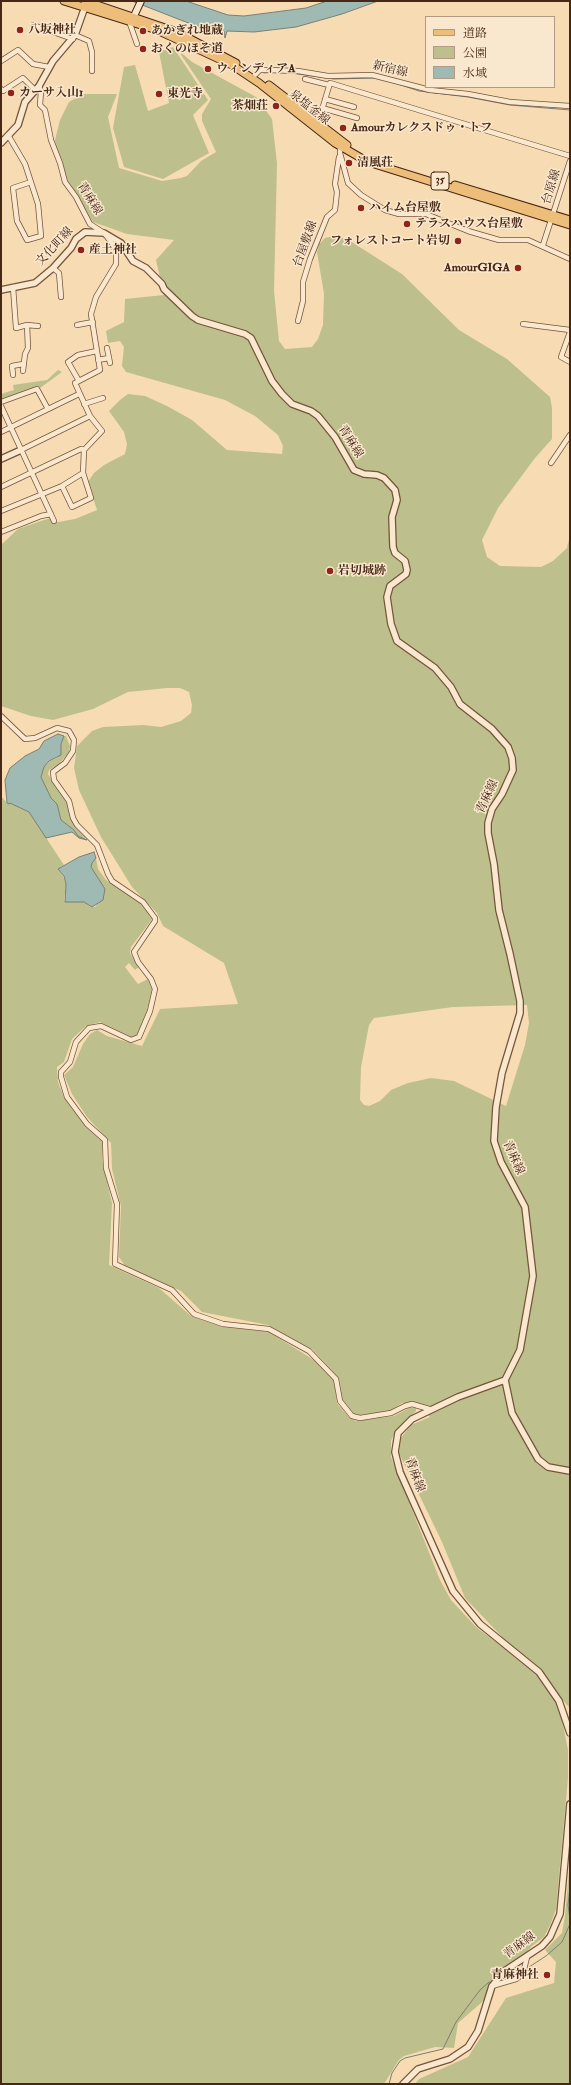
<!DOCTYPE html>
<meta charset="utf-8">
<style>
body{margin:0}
#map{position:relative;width:571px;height:2085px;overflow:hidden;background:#f7dbb3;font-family:"IM FELL Double Pica","Noto Serif JP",serif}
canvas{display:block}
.frame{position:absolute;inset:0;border:2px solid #472716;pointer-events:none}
.legend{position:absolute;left:425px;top:16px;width:130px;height:72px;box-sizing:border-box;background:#fae8ce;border:1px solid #b29b84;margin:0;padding:5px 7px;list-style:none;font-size:12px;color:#472716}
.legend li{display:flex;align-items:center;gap:8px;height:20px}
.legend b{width:20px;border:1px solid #b29b84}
</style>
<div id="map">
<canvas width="571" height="2085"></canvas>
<div class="frame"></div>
<ul class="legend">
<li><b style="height:5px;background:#ecbe7a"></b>道路</li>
<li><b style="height:11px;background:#bdc08c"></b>公園</li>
<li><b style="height:11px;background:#9ebab2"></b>水域</li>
</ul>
</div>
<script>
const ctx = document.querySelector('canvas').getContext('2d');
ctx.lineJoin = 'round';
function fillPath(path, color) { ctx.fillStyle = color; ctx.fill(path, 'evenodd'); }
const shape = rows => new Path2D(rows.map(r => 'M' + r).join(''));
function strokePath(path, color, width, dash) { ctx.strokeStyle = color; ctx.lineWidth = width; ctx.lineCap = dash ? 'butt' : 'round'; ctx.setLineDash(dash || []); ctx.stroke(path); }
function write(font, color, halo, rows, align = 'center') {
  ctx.font = font + ' "IM FELL Double Pica","Noto Serif JP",serif'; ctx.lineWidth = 3; ctx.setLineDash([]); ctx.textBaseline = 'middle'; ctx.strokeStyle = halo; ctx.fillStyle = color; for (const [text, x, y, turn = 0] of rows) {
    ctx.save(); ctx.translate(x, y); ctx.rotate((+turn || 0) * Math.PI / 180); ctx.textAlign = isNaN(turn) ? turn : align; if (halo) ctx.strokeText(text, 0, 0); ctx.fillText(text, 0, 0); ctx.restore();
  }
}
fillPath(shape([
 [173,47,208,100,193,115,209,153,163,179,124,167,113,128,124,67,135,65,148,111,169,103,159,52],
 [177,49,192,62,256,97,272,119,277,163,274,291,279,341,285,349,312,347,318,339,323,325,324,294,317,252,319,244,325,238,334,236,347,239,402,274,459,330,507,359,550,397,552,408,552,439,535,458,498,508,482,540,487,557,500,566,541,567,553,561,567,548,570,535,570,1708,465,1598,442,1542,399,1453,401,1438,411,1425,430,1417,417,1403,402,1403,390,1411,360,1415,352,1413,342,1400,339,1378,312,1349,268,1325,202,1312,181,1291,125,1266,119,1257,121,1206,112,1169,111,1143,87,1117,72,1094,64,1075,73,1067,83,1044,90,1034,97,1030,107,1036,142,1046,160,1009,238,1004,224,963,163,926,157,913,132,887,101,837,79,790,74,768,77,746,92,731,103,727,144,725,161,727,181,721,191,713,192,705,189,692,180,688,167,688,128,692,93,709,53,720,31,716,1,706,1,545,18,529,41,521,51,518,53,523,75,519,97,510,88,482,94,473,104,465,125,454,127,444,124,432,109,411,120,400,128,394,145,396,167,406,192,420,227,450,282,454,283,446,278,435,255,416,225,400,126,372,122,366,124,347,120,341,108,343,106,331,124,322,125,299,164,295,156,260,174,240,127,234,93,222,57,162,55,140,60,120,69,102,83,94,117,94,108,117,119,168,162,181,181,178,187,176,201,161,216,152,202,121,202,114,211,99],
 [527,1005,529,1023,525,1045,506,1106,454,1081,431,1078,408,1083,391,1090,380,1101,369,1106,364,1105,360,1100,361,1067,369,1025,374,1018,453,1007],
 [58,370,62,372,40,388,36,387,1,400,1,394,14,390,13,385,47,380],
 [64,736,66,736,70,746,69,752,58,765,49,770,48,774,68,805,71,819,76,828,87,839,78,836,74,830,61,820,57,804,51,798,41,777,44,767,50,761,57,758],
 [1,796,7,803,10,803,29,812,64,865,58,869,63,876,66,884,64,901,84,902,91,907,95,907,103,898,105,892,91,867,92,863,96,858,98,869,106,880,141,902,153,918,131,947,130,953,139,967,135,970,129,963,125,967,138,984,148,979,152,989,147,1010,139,1032,136,1036,132,1037,100,1022,86,1026,72,1039,64,1062,57,1067,58,1082,64,1097,84,1124,102,1141,102,1160,112,1203,109,1265,159,1288,191,1316,223,1327,269,1332,306,1355,321,1365,334,1380,337,1403,349,1417,356,1421,394,1416,409,1408,416,1408,416,1411,395,1432,391,1441,391,1457,440,1580,451,1600,476,1627,536,1672,553,1695,561,1715,568,1750,568,1778,556,1909,551,1923,544,1937,532,1946,481,2003,458,2023,454,2048,435,2047,404,2056,399,2060,384,2084,1,2084],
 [570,1859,570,2084,415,2084,419,2079,468,2057,506,1998,554,1983,556,1962,545,1950,562,1933,565,1916]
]), '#bdc08c');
const water = shape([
 [132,1,186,1,228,15,244,16,306,8,327,1,378,1,342,14,296,27,254,32,227,31,225,38,224,31,196,26,132,1],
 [58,734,64,736,61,744,61,755,49,761,44,767,41,777,51,798,57,804,61,820,74,830,78,836,87,840,79,838,72,832,46,838,29,812,10,803,9,804,7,803,5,780,10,768,25,756,39,749,44,741,58,734],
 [94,852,96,858,92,863,91,867,105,889,103,900,92,907,84,902,65,902,66,884,64,876,58,869,79,857,94,852]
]);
fillPath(water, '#9ebab2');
strokePath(water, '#7b7f74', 1);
strokePath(shape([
 [264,73,274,72],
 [291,73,334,79,375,78],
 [401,85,419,91,468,97,510,105,570,110],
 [570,1888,568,1905,570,1919],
 [526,1969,546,1956,562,1942,570,1924],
 [513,1978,522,1972],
 [389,2084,392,2073,400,2061,405,2058,443,2049,456,2022,480,1990,489,1982]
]), '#7b7f74', 1);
const minor = shape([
 [129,21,137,44],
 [33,25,73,39],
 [75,35,89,41,92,52,92,71],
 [1,61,18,50,33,64,49,67],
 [255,75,260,70,267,70,298,71,328,76,372,75,430,90,468,94,510,102,570,106],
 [305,79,329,85],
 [1,89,3,91,23,78,35,90],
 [325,99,354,107],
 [322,108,357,118],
 [318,123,330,83,570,156],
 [8,135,25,164,27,170,38,204,41,236,27,240,17,221,13,188,31,182],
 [340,146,340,153,348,183,361,195,385,210,399,214,426,214,468,231,499,240,528,240,570,259],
 [543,245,570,161],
 [53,268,59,273,61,297],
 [13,287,16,328,27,325,38,326],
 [298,321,303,301,303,282,310,259,327,217,335,210,337,192,335,184,339,157],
 [523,324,570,330],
 [77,325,93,322],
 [570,332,561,357,570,362],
 [107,348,109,358],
 [98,360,109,358,110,363],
 [23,371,25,354,28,348,27,325],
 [13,375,12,366,23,364],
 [79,381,68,362,78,355,97,351],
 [1,402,37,389,48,409],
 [84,404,103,398],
 [1,406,54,521],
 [1,432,79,394],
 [21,450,90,416],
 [551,463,570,435],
 [62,486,72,507,91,498,83,473],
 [1,487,81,449,84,450],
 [1,511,62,486,83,473,84,450,102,431,90,416,75,383,100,370,91,314,96,297,116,264,116,255,114,246,104,233,90,224,76,197,65,182,60,163,51,140,45,110,40,105,41,91,39,86],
 [1,532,41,516,51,514],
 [1,716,25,739,35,738,57,728,69,731,74,740,73,751,65,763,53,772,54,780,69,801,73,818,77,825,97,845,108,874,112,881,143,902,155,918,155,921,134,952,138,962,151,979,155,989,150,1011,139,1037,131,1040,101,1026,89,1028,76,1042,70,1062,61,1072,61,1077,67,1097,87,1124,105,1140,106,1168,117,1204,115,1264,172,1290,194,1314,223,1324,269,1329,309,1351,336,1379,340,1401,352,1416,360,1418,391,1413,405,1406,412,1404,429,1409],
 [492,1986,516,1979,523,1974,527,1957]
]);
const tertiary = shape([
 [1,143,18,125,25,102,39,86,53,61,75,35,86,4],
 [1,290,35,283,53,268,71,248,76,239,85,232,104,233,121,243,133,261,146,268,162,284,164,289,192,316,198,320,245,334,251,338,272,381,282,394,292,404,311,411,318,416,335,437,354,470,364,474,377,475,384,478,395,490,397,500,392,517,393,547,395,553,405,561,407,570,406,574,390,586,387,597,391,624,397,641,435,668,451,687,460,704,492,729,508,747,512,758,513,770,502,794,492,809,488,823,488,833,494,864,499,910,510,954,520,1001,520,1013,502,1073,496,1107,494,1141,501,1162,525,1207,533,1276,520,1350,505,1380,458,1397,412,1419,398,1433,395,1452,400,1472,453,1591,480,1624,539,1672,559,1701,570,1733],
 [1,459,21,450],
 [505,1380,512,1413,538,1459,548,1467,570,1471],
 [403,2084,418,2069,450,2059,468,2047,478,2031,492,1986,506,1970,542,1946,550,1937,560,1914,570,1804]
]);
const secondary = shape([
 [135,21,134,16,141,1]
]);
const primary = shape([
 [64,1,157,30,232,65,259,83,335,143,368,162,570,225],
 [85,1,177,32,236,63],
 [269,85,347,145],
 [455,185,570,220]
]);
strokePath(minor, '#73543d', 6);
strokePath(tertiary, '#73543d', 8);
strokePath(secondary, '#472716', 8);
strokePath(primary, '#472716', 9);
strokePath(minor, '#fae8ce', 4.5);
strokePath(tertiary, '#fae8ce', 5.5);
strokePath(secondary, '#fae8ce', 6);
strokePath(primary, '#ecbe7a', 7);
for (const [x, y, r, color] of [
 [20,30,4,"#8f2418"],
 [143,31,4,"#8f2418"],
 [143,49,4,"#8f2418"],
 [208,69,4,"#8f2418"],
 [11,93,4,"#8f2418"],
 [159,94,4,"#8f2418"],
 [276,106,4,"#8f2418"],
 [343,128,4,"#8f2418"],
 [349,163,4,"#8f2418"],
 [361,208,4,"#8f2418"],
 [407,224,4,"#8f2418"],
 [458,241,4,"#8f2418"],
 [81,250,4,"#8f2418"],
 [518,268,4,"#8f2418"],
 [330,571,4,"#8f2418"],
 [547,1975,4,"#8f2418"]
]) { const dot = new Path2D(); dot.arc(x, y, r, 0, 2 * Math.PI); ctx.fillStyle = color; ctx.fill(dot); strokePath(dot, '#fae8ce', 1.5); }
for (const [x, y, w] of [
 [440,181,18]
]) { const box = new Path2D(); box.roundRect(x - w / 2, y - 9, w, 18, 3); ctx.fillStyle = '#fae8ce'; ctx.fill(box); strokePath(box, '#472716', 1); }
write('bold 11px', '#472716', null, [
 ["35",440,181]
]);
write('bold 12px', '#472716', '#fae8ce', [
 ["八坂神社",28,30],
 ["あかぎれ地蔵",151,31],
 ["おくのほそ道",151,49],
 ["ウィンディアA",216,69],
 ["カーサ入山1",19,93],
 ["東光寺",167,94],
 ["茶畑荘",268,106,"right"],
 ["Amourカレクスドゥ・トフ",351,128],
 ["清風荘",357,163],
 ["ハイム台屋敷",369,208],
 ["テラスハウス台屋敷",415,224],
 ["フォレストコート岩切",450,241,"right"],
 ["産土神社",89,250],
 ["AmourGIGA",510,268,"right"],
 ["岩切城跡",338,571],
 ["青麻神社",539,1975,"right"]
], 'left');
write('12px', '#472716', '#fae8ce', [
 ["新宿線",390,70,13],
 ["泉塩釜線",309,108,39],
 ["台原線",552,187,-73],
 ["青麻線",89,199,58],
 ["台屋敷線",306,244,-70],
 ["文化町線",55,247,-47],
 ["青麻線",350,442,58],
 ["青麻線",488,797,-65],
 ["青麻線",513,1158,66],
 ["青麻線",414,1475,70],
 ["青麻線",520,1946,-36]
]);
</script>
